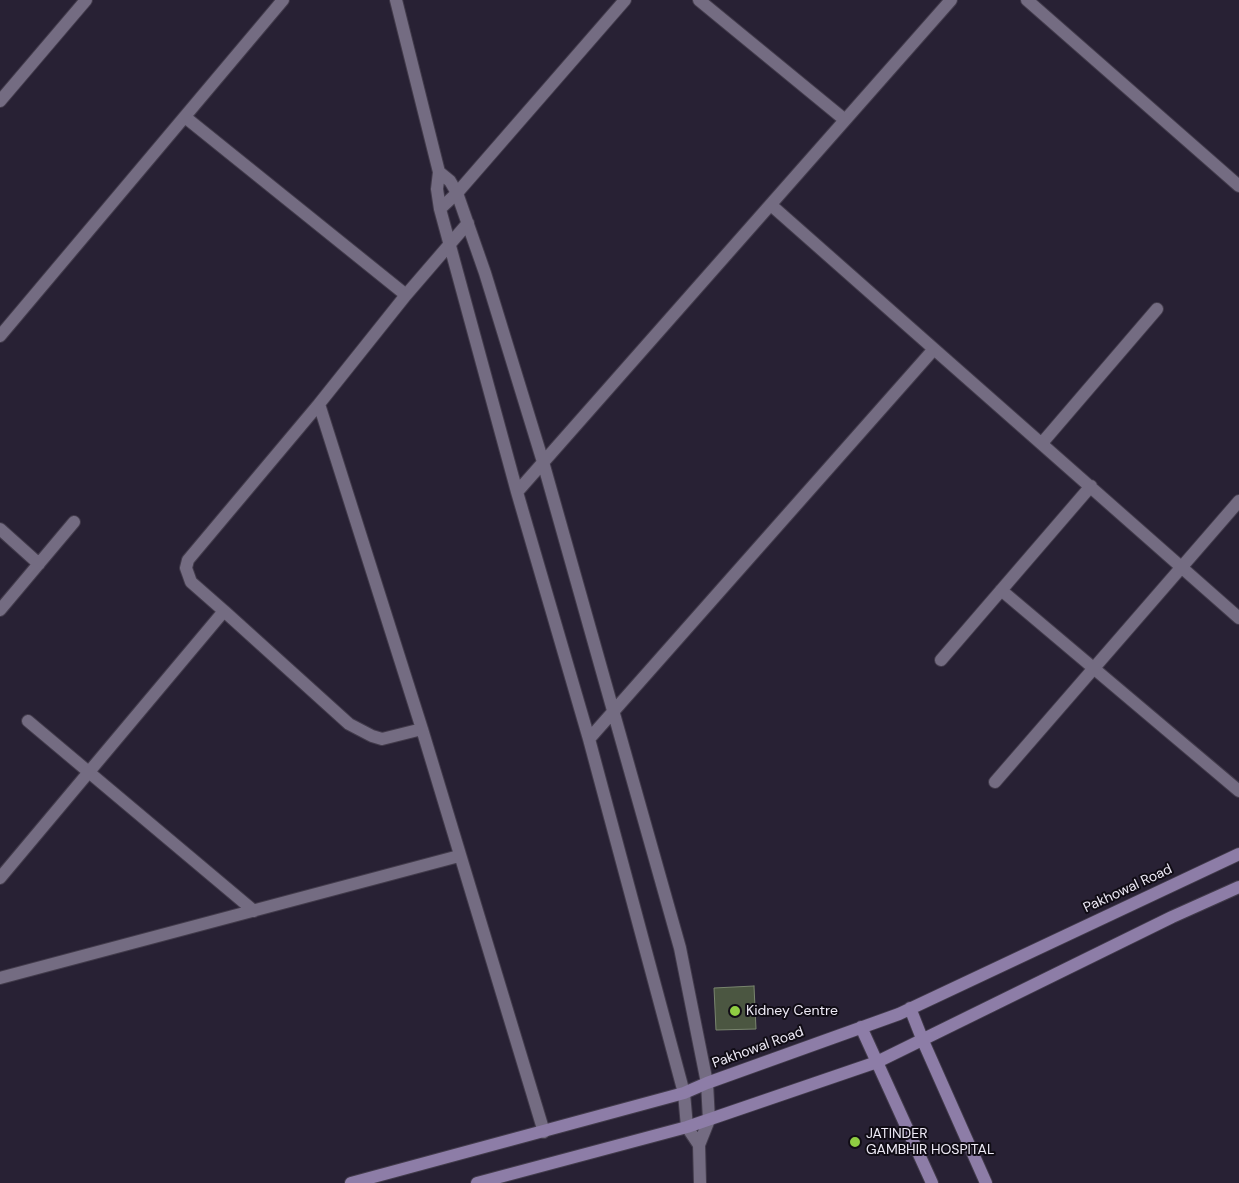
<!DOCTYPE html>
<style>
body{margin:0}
canvas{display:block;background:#282134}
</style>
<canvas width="1239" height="1183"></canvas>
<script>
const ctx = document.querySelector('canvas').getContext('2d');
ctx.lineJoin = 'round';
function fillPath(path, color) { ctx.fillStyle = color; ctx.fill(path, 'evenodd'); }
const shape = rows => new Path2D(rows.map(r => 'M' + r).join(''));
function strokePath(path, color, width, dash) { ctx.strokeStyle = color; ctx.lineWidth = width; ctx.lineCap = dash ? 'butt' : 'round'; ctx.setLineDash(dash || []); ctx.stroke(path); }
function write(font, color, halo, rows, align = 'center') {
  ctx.font = font + ' "DM Sans",sans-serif'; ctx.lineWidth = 4; ctx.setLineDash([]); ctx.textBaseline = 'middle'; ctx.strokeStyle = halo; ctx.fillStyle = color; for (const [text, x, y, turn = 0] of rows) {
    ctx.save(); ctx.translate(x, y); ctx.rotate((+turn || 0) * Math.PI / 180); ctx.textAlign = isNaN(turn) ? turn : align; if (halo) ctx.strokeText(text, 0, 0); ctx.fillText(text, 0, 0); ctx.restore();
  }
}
const building = shape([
 [754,986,756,1029,716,1030,714,988,754,986]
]);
fillPath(building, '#4b5641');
strokePath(building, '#79856e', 1);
const street = shape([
 [396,0,439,172,437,189,440,209,517,492,589,739,684,1093,687,1127,699,1145],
 [699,0,845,120],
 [1027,0,1239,186],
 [0,101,86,0],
 [185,117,406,295],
 [439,172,450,181,457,193,485,273,543,462,680,948,707,1083,709,1120,699,1145,700,1183],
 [771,205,934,349],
 [440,209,457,193,625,0],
 [0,336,283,0],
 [1042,443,1157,309],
 [517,492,951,0],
 [0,529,39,564],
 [1001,590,1239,791],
 [0,610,74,522],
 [224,611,191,582,186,568,188,560,319,404],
 [941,660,1091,486],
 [28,721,254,911],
 [422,729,319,404,406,295,468,223],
 [589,739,934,349,1239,618],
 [995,782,1239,501],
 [0,878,224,611,349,724,372,736,382,739,422,729,544,1132],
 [0,978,459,856]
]);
const secondary = shape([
 [910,1008,923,1041,986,1183],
 [861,1027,932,1183],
 [351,1183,684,1093,707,1083,899,1014,1239,854],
 [477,1183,687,1127,877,1062,1172,917,1239,887]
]);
strokePath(street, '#423b4b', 14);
strokePath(secondary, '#423b4b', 14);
strokePath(street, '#746c82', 12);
strokePath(secondary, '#8d7da7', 12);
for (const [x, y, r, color] of [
 [735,1011,6,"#8fcd42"],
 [855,1142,6,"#8fcd42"]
]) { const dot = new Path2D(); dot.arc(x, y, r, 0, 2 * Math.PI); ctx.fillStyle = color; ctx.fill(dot); strokePath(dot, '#100c15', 2); }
write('14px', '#eeeaf6', '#100c15', [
 ["Pakhowal Road",1128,889,-25],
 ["Pakhowal Road",758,1048,-20]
]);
write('14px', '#eeeaf6', '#100c15', [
 ["Kidney Centre",746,1011],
 ["JATINDER",866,1134],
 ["GAMBHIR HOSPITAL",866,1150]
], 'left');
</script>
